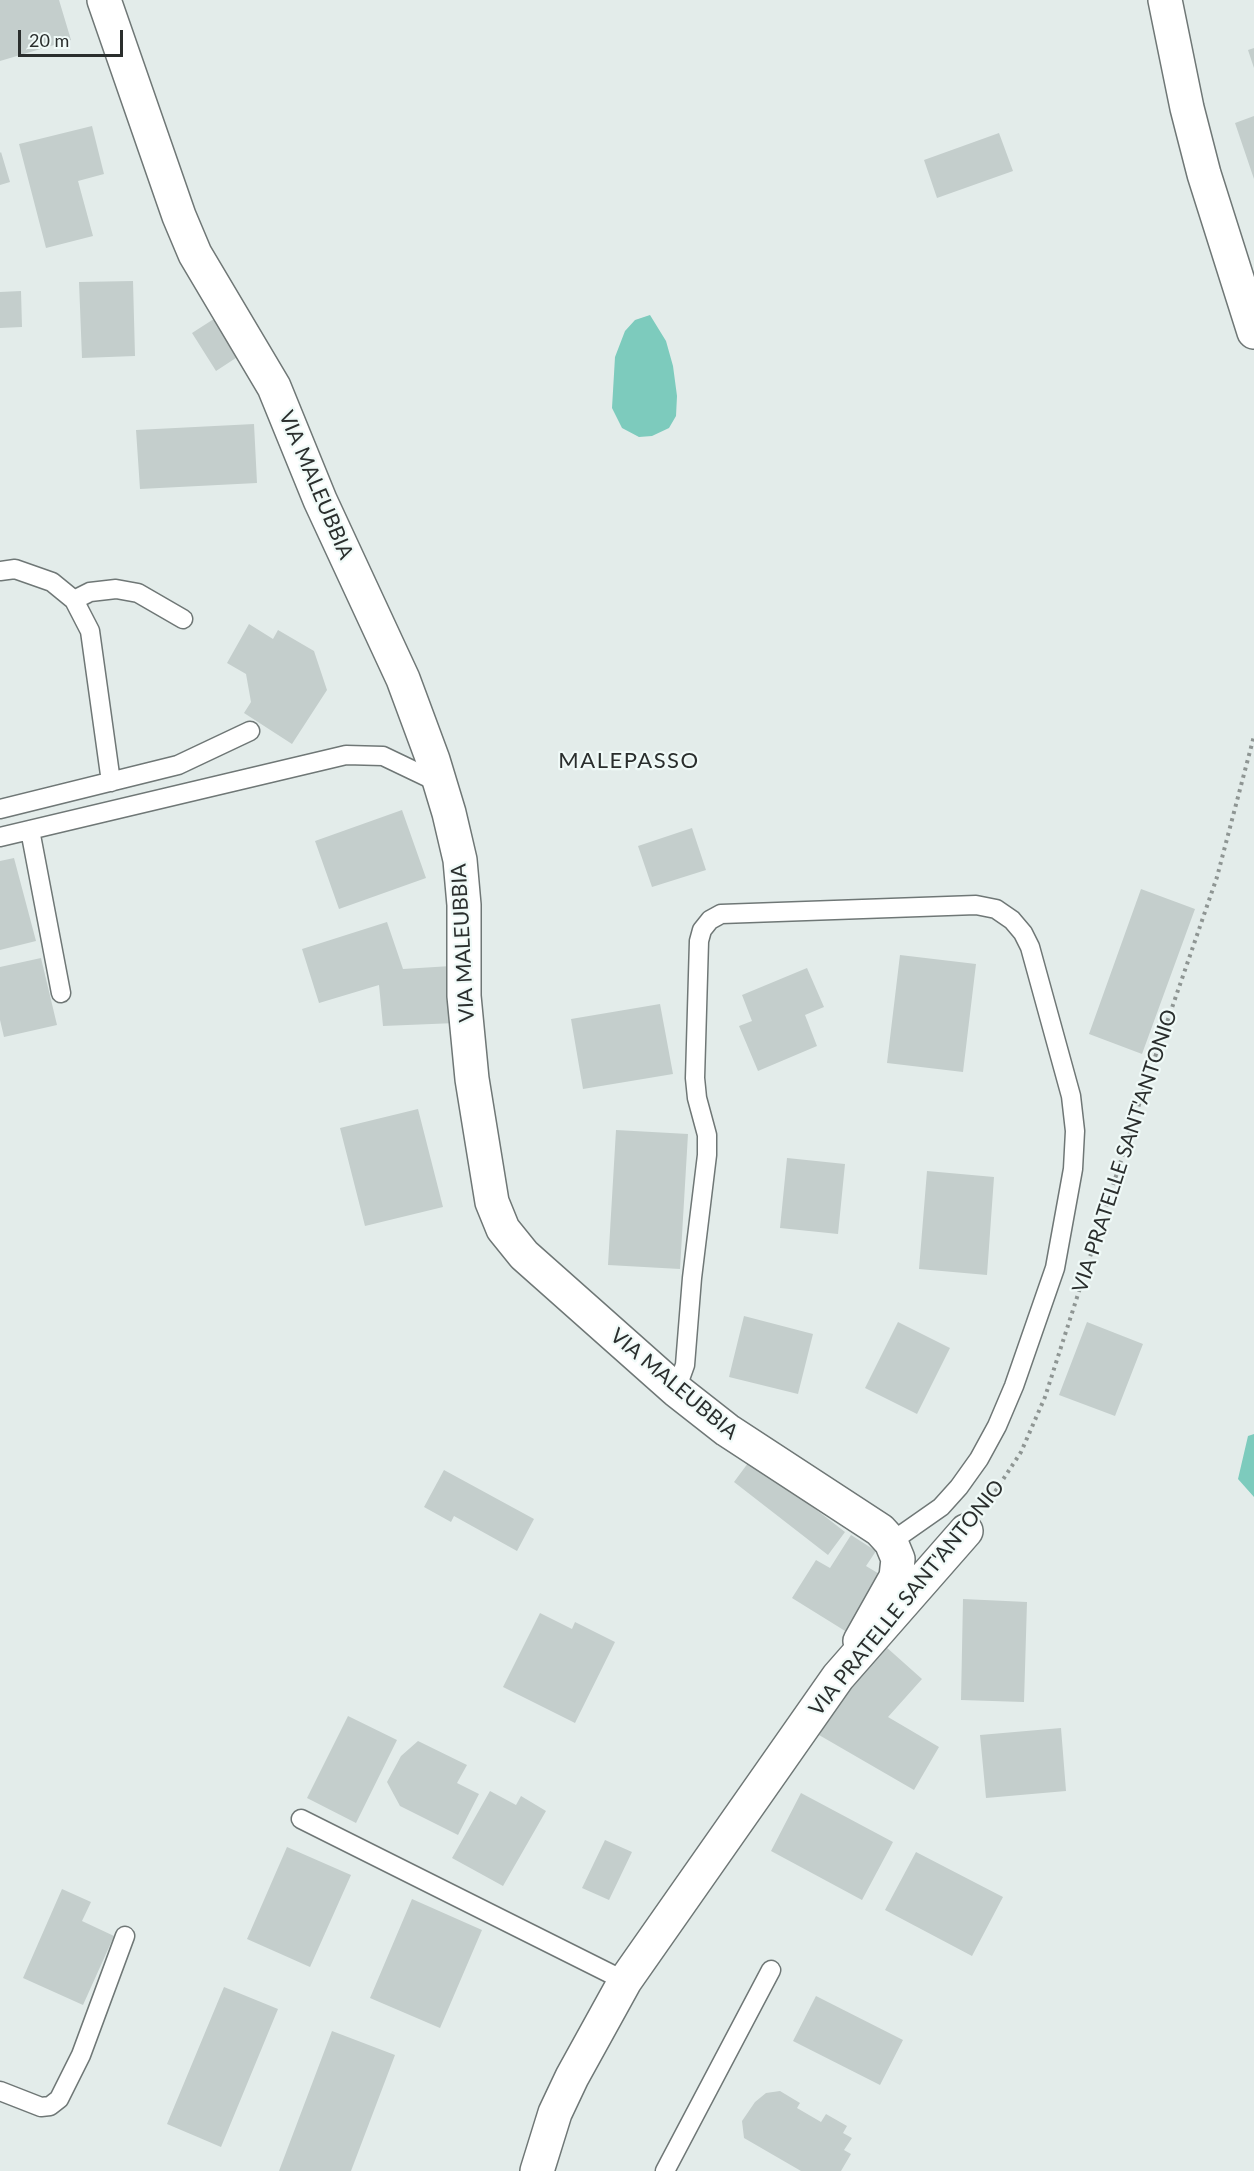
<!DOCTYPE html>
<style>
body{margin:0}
#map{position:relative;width:1254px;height:2171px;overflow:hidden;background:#e3ecea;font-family:Lato,sans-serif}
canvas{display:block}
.scale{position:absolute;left:18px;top:30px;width:105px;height:27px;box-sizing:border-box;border:3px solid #2a2e2d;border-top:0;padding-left:8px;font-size:18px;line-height:21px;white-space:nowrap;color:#2a2e2d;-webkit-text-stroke:4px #f0faf8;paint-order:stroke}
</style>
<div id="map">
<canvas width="1254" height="2171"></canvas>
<div class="scale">20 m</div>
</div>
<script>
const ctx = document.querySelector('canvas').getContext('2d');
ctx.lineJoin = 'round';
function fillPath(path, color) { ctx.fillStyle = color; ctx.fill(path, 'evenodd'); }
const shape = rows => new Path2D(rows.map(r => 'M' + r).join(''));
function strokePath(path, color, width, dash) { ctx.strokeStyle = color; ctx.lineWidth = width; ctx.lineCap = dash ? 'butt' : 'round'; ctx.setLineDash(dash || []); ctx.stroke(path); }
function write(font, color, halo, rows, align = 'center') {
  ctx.font = font + ' Lato,sans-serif'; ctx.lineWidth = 4.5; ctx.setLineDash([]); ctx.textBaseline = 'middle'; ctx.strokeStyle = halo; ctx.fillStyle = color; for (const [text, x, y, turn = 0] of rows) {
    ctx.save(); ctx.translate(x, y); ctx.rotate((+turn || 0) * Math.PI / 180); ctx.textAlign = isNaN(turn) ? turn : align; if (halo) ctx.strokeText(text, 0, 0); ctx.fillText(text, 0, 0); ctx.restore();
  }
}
fillPath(shape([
 [650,315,666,341,673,366,677,396,676,416,669,428,652,436,639,437,622,428,612,408,615,357,625,331,635,320],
 [1254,1434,1254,1497,1238,1479,1248,1436]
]), '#7dcbbd');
fillPath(shape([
 [0,0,59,0,71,40,0,61],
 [1254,48,1254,68,1248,50],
 [1254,116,1254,179,1235,123],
 [92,126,104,174,78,181,93,236,46,248,19,144],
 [999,133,1013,171,937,198,924,160],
 [1,152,10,182,0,185,0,153],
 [133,281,135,356,82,358,79,282],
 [21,291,22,327,0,328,0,292],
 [220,315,245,352,216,371,192,333],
 [254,424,257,483,140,489,136,430],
 [249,624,273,639,278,630,314,651,327,690,292,744,244,713,251,702,246,674,227,663],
 [402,810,426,878,339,909,315,841],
 [692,828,706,870,652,887,638,846],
 [14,858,36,941,0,950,0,861],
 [1141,889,1195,909,1142,1054,1089,1034],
 [387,922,403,969,451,966,456,1023,383,1026,379,985,319,1003,302,949],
 [900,955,976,964,963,1072,887,1063],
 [41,958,57,1025,4,1037,0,1020,0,967],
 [807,968,824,1007,805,1015,817,1046,758,1071,739,1026,752,1021,742,995],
 [660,1004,673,1074,583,1089,571,1019],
 [418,1109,443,1207,365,1226,340,1128],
 [616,1130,688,1134,680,1269,608,1265],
 [787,1158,845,1164,838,1234,780,1228],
 [927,1171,994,1177,987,1275,919,1269],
 [744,1316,813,1334,798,1394,729,1377],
 [898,1322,950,1348,917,1414,865,1388],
 [1087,1322,1143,1344,1115,1416,1059,1395],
 [751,1459,845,1532,828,1555,734,1482],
 [444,1470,534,1519,517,1551,454,1516,451,1522,424,1507],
 [851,1535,876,1551,866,1566,886,1578,850,1634,792,1598,816,1560,830,1568],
 [963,1599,1027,1602,1024,1702,961,1700],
 [540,1613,572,1629,575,1622,615,1642,575,1723,503,1687],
 [885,1646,922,1679,888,1717,939,1747,914,1790,819,1735,844,1692],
 [348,1716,397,1740,356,1823,307,1798],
 [1061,1728,1066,1791,986,1798,980,1735],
 [418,1741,467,1765,457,1783,479,1794,458,1835,400,1806,387,1782,401,1756],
 [490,1791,516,1805,521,1796,546,1811,503,1886,452,1858],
 [801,1793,893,1842,862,1900,771,1851],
 [605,1840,632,1852,609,1900,582,1888],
 [287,1847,351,1875,310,1967,247,1939],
 [916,1852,1003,1897,972,1956,885,1910],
 [62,1889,91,1902,82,1921,114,1936,83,2005,23,1978],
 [412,1899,482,1930,440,2028,370,1998],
 [224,1987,278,2009,221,2147,167,2124],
 [816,1996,903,2040,880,2085,793,2041],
 [332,2031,395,2055,351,2171,279,2171],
 [780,2091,800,2103,797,2108,821,2122,826,2114,847,2126,843,2133,852,2138,844,2150,851,2154,841,2171,801,2171,744,2138,742,2121,755,2102,766,2093]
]), '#c4cecc');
const lane = shape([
 [0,571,15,569,52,582,74,600,90,631,111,782],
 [74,600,90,592,116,589,138,593,183,619],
 [0,809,178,765,250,731],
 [30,830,61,993],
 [0,837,346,755,383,756,429,778,439,780],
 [676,1390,685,1365,692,1278,707,1155,707,1135,697,1098,695,1078,699,941,702,930,710,920,721,914,976,905,996,909,1012,920,1023,933,1030,947,1071,1096,1075,1131,1073,1169,1055,1268,1014,1386,997,1426,979,1459,959,1487,941,1507,891,1542],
 [301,1819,625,1981],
 [0,2091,41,2107,50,2106,59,2099,81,2055,125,1936],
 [665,2171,771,1970]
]);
const street = shape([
 [104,0,179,216,195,254,274,387,320,500,403,679,433,760,449,813,460,860,464,905,464,996,472,1079,492,1202,503,1229,524,1255,676,1390,727,1430,880,1530,891,1542,898,1559,896,1577,860,1641,862,1647],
 [1165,0,1187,108,1204,174,1254,332],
 [537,2171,555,2113,572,2077,625,1981,838,1677,966,1531]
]);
strokePath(lane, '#6f7776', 21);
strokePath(street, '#6f7776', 36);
strokePath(shape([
 [987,1504,1021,1452,1045,1397,1143,1092,1217,877,1254,736]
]), '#8e9593', 4, [3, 4.5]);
strokePath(lane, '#fff', 18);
strokePath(street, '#fff', 33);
write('21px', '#2a2e2d', '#f0faf8', [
 ["VIA MALEUBBIA",316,485,67],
 ["VIA MALEUBBIA",463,943,-93],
 ["VIA PRATELLE SANT'ANTONIO",1125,1151,-72],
 ["VIA MALEUBBIA",674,1384,40],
 ["VIA PRATELLE SANT'ANTONIO",907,1598,-51]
]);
ctx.letterSpacing = '1.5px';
write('22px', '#2a2e2d', '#f0faf8', [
 ["MALEPASSO",629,761]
]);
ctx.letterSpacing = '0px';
</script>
